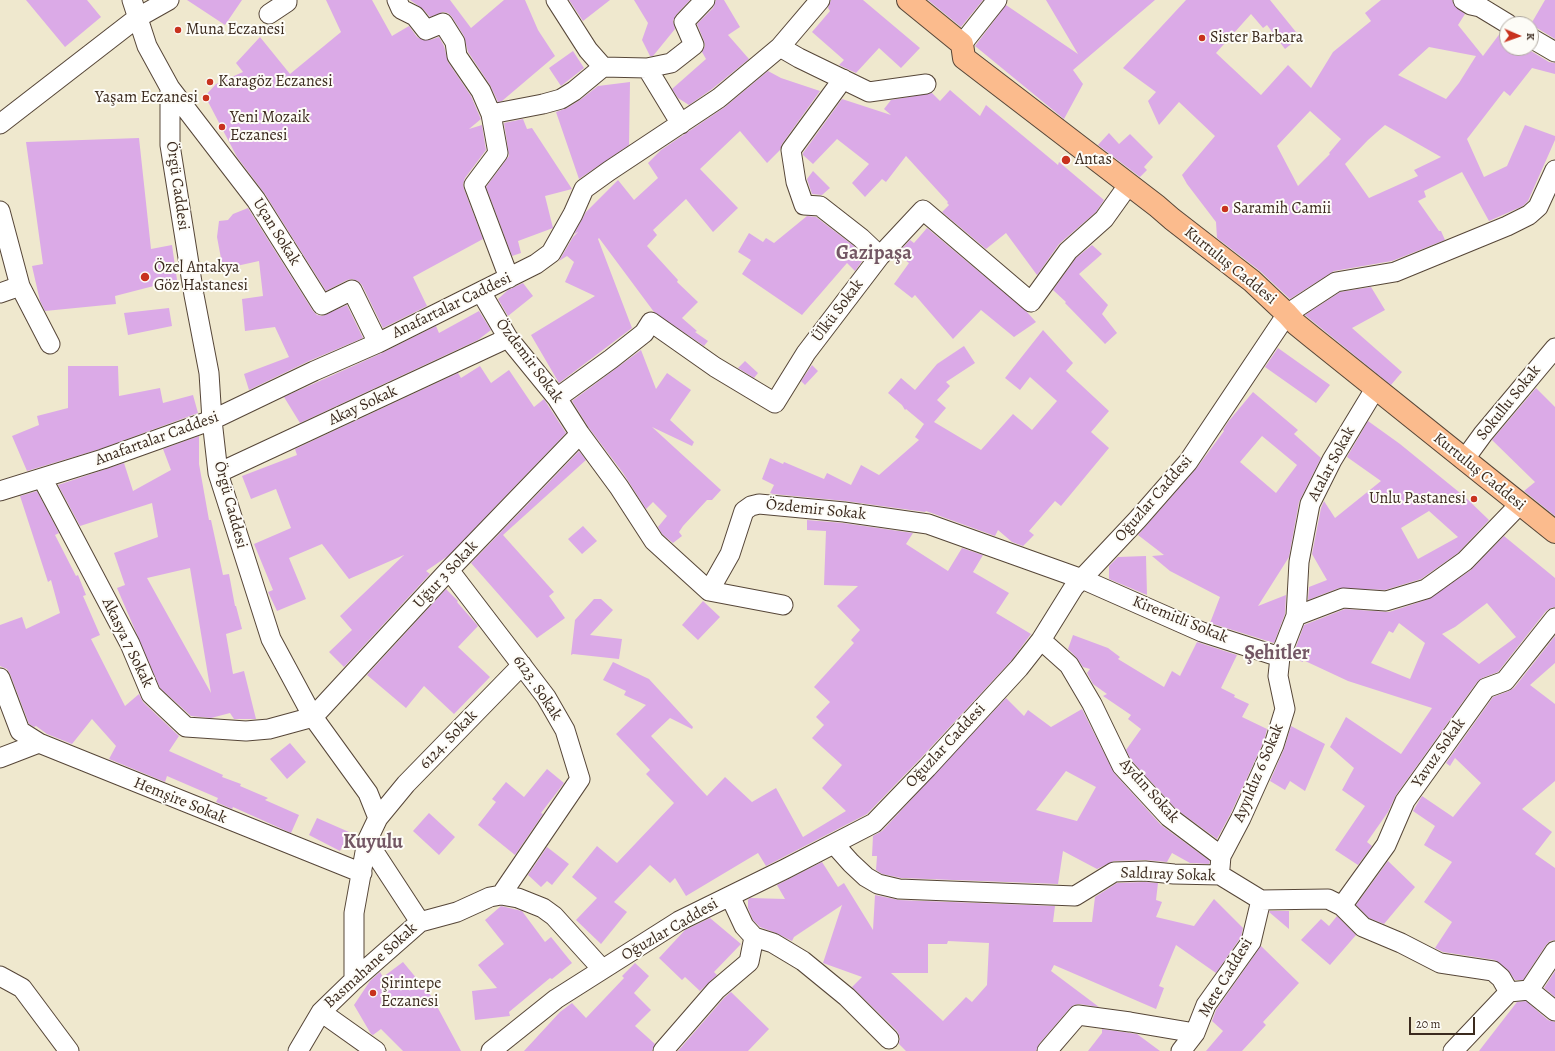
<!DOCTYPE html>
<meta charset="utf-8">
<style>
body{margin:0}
#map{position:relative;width:1555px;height:1051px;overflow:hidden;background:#efe8ce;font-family:Alegreya,serif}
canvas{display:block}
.north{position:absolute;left:1499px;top:16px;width:40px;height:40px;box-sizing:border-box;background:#fdfcf7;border:1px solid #afa8a0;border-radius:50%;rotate:92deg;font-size:11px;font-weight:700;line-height:16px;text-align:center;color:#3b2a1e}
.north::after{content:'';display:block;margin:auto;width:14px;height:18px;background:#c8321e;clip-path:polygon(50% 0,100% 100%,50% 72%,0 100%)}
.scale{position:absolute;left:1409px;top:1017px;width:66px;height:18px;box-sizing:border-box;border:2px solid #3b2a1e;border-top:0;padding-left:5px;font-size:12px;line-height:14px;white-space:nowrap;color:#3b2a1e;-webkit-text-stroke:3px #fdfcf7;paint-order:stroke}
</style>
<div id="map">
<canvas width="1555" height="1051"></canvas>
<div class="north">K</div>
<div class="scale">20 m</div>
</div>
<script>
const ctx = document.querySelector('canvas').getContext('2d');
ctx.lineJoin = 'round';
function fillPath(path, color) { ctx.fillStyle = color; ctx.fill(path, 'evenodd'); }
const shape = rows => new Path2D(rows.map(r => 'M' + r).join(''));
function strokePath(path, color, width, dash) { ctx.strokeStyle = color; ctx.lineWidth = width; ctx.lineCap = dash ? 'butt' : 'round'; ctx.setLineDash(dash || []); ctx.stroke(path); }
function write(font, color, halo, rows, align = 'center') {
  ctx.font = font + ' Alegreya,serif'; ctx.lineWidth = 4; ctx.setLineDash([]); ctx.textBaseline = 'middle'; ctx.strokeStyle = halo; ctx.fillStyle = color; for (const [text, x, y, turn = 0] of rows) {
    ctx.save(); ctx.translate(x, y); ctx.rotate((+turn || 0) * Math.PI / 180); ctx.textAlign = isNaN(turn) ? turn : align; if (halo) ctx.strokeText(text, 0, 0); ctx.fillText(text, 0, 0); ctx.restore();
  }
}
fillPath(shape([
 [26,0,87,0,101,17,65,47],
 [187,0,242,0,225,25],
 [326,0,372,0,392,36,409,26,417,37,423,40,430,40,439,37,444,46,448,62,471,96,480,117,481,119,469,129,482,125,486,150,465,178,463,184,464,189,483,239,413,277,427,306,383,328,362,285,358,281,352,279,347,280,326,291,265,194,237,157,205,96,216,84,243,72,236,63,260,37,290,74,341,32],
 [410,0,450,0,471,28,504,0,525,0,538,30,555,56,502,101,498,102,490,85,468,52,464,36,452,17,448,13,443,12,430,17,423,9],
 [569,0,610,0,583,21],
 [634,0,690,0,676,15,673,21,675,29,653,56,650,56,642,40,648,23],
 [716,0,724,0,740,27,728,35,749,59,712,89,689,105,678,98,672,89,706,59,702,52,705,46,704,41,697,24,713,8],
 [831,0,863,0,920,48,901,68,879,48,856,73,839,65,844,60,812,32,830,11,828,8],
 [928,0,983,0,961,27],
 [1046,0,1155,0,1073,70,1083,84,1064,119,975,46,1006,5,1078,54],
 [1186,0,1270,0,1300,37,1285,49,1267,25,1263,28,1251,14,1216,53,1261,95,1288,65,1311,88,1333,52,1371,21,1365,13,1381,0,1452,0,1454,5,1465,14,1458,25,1483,56,1501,32,1507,37,1507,48,1526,48,1549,62,1555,63,1555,74,1532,68,1510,96,1504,91,1467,139,1484,177,1507,166,1525,125,1555,136,1555,140,1528,201,1523,206,1489,221,1462,172,1424,191,1426,197,1418,201,1439,231,1441,231,1445,240,1392,261,1334,271,1290,299,1260,271,1217,238,1216,222,1187,184,1182,175,1215,136,1179,102,1159,125,1148,101,1156,92,1123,68],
 [1429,47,1476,56,1459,83,1446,99,1398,75],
 [1310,111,1341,139,1329,153,1330,154,1298,186,1277,146],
 [1385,125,1441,157,1414,170,1418,176,1369,198,1345,164,1368,140],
 [1545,0,1555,0,1555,39,1537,28,1531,27,1531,24],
 [573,51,584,68,561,86,549,68],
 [768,71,781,78,820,91,782,144,780,150,767,163,740,131,700,169,738,208,713,232,686,199,653,230,657,235,647,246,678,280,677,282,698,302,682,318,697,331,695,332,708,341,704,346,654,312,599,238,598,239,632,328,559,383,531,335,595,296,565,282,574,262,567,256,559,261,573,237,578,232,574,234,586,212,618,180,634,200,658,178,648,163,661,150,725,107],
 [630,82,629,145,579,179,556,112,567,108,580,100,598,86],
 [950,90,980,116,986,105,1058,165,1059,162,1104,200,1096,212,1059,244,1038,274,1037,275,1006,233,986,249,942,212,949,205,947,203,948,202,906,156,886,182,882,179,865,197,852,183,869,164,837,139,813,164,803,155,803,153,842,99,891,115,884,109,891,100,932,93,940,101],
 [523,119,527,129,532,128,572,189,545,196,553,228,518,241,521,253,512,256,486,187,509,156,504,123],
 [1109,133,1119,144,1130,134,1153,157,1144,167,1147,170,1140,177,1098,145],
 [139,138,151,249,172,245,177,280,115,296,116,304,45,311,40,301,32,266,43,264,26,142],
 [813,171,830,188,822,195,812,194,807,179],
 [248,208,313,311,317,315,322,316,347,305,363,338,309,361,249,390,244,374,289,357,275,327,245,331,242,299,263,296,259,261,223,269,217,237,219,221,228,220,233,214],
 [807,216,816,217,854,246,865,257,855,271,847,263,802,315,742,274,751,260,738,252,749,233,763,242,766,238,774,243],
 [927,228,1027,312,1036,322,1014,337,981,310,953,339,915,295,912,298,894,284,909,263,897,254,910,240,914,243],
 [1092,245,1102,254,1079,274,1108,305,1102,314,1117,333,1105,344,1065,303,1066,302,1053,290,1076,258],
 [523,283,533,296,508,316,498,299,508,290],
 [1371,287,1385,310,1352,328,1402,372,1391,385,1305,315,1340,292],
 [169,308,172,326,128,335,124,313],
 [479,311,491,330,478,340,300,423,284,397,382,353,436,326,439,333],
 [1043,330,1073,363,1066,371,1109,411,1091,432,1109,448,1061,506,1055,501,1029,531,1034,535,1023,546,1012,542,998,530,995,536,926,511,925,512,845,501,773,494,770,493,774,485,762,479,770,458,783,464,784,462,824,479,827,473,851,485,861,465,879,475,919,440,915,437,924,424,906,409,905,410,902,405,888,393,901,378,915,390,937,364,964,346,975,363,946,382,950,386,937,400,946,408,934,422,981,450,1013,414,1032,430,1057,401,1030,377,1020,390,1005,378],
 [1278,348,1330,385,1316,403,1265,367],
 [641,350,656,389,667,373,691,390,670,420,694,442,692,446,652,427,721,490,712,500,707,500,683,526,679,532,682,536,673,543,662,534,658,527,667,516,653,502,646,509,623,473,589,428,572,401],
 [745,361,758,373,754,378,738,368],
 [812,365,818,371,805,385,801,381],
 [68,366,118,366,119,396,160,388,163,403,193,395,198,413,100,449,27,471,12,436,39,425,37,416,68,408],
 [480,366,491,383,509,370,534,407,544,399,566,433,448,556,426,571,430,574,344,667,329,652,352,630,340,616,404,555,349,579,322,544,289,558,306,599,277,611,268,592,273,590,254,544,291,528,276,489,251,499,242,476,297,455,295,449,458,373,461,378],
 [1536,388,1555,407,1555,516,1524,491,1535,482,1492,440],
 [1253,392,1298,430,1294,434,1321,458,1299,502,1289,557,1258,606,1286,595,1285,614,1274,643,1210,623,1220,597,1170,571,1152,556,1164,555,1138,535,1196,469,1224,431,1223,430,1228,422],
 [1262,436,1297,465,1276,493,1240,462],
 [1368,421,1400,444,1465,497,1489,520,1458,553,1421,579,1385,590,1339,588,1308,600,1309,587,1327,580,1312,554,1321,508,1324,501,1335,518,1381,481,1347,457],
 [1429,511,1458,537,1418,559,1401,528],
 [199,436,199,464,209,520,211,520,223,575,229,574,235,606,236,606,242,629,226,634,233,674,244,671,256,719,234,719,230,713,211,718,191,716,160,688,117,588,125,585,114,553,158,537,152,503,80,526,58,485,124,463,133,491,171,470,163,449],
 [190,568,211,693,147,578],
 [579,451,586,460,503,535,554,592,549,596,565,618,537,638,471,563],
 [37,491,59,533,55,535,76,576,78,575,86,595,83,596,100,635,91,639,125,706,139,694,143,702,179,736,169,751,223,775,222,777,241,784,240,786,268,798,265,800,299,815,291,833,233,807,232,809,216,802,218,798,167,776,165,782,109,759,116,746,92,719,72,744,47,734,36,726,34,727,29,724,10,674,7,669,0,666,0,625,22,617,26,629,60,613,51,580,48,582,20,496],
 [807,520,843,523,913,533,906,544,948,571,962,548,983,555,973,572,1009,593,996,613,1031,634,1011,661,919,760,867,814,766,866,758,853,686,896,675,878,670,883,650,865,614,902,627,912,601,944,576,920,597,898,572,877,597,846,617,863,674,803,646,774,650,770,616,734,646,705,624,695,626,691,603,680,613,662,649,679,693,727,692,729,670,718,651,736,707,796,725,777,752,802,776,788,803,837,846,811,822,788,842,765,812,738,824,725,816,717,830,702,814,687,854,643,851,640,860,630,837,606,858,586,824,585,826,531,807,530],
 [583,526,597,541,582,554,568,539],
 [1504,536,1555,578,1555,607,1551,608,1546,611,1498,672,1482,678,1477,682,1396,795,1388,812,1367,842,1372,846,1358,865,1335,850,1365,806,1342,790,1354,768,1330,747,1346,717,1401,754,1432,708,1348,681,1303,660,1303,662,1292,658,1304,625,1345,609,1389,612,1429,599,1471,570],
 [1487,603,1516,637,1479,664,1442,634,1455,627],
 [1399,623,1425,643,1410,679,1371,663,1389,631,1393,633],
 [1146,556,1147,595,1109,579,1109,566,1118,557],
 [446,589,458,601,457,602,478,626,458,647,490,677,454,714,424,686,406,708,367,675],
 [594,599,601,599,613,610,590,635,622,639,619,659,573,654,571,655,575,620],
 [703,601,720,617,698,640,682,625],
 [1073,635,1108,648,1120,657,1118,659,1164,687,1172,671,1180,676,1197,642,1237,655,1221,688,1235,695,1234,697,1249,704,1242,717,1267,729,1264,741,1231,813,1217,839,1176,809,1131,760,1126,750,1141,729,1128,719,1131,715,1103,696,1107,694,1093,684,1087,673,1090,669,1083,667,1076,657,1068,649],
 [1555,636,1555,663,1530,685,1555,704,1555,781,1522,809,1552,832,1535,854,1555,868,1555,940,1550,941,1546,945,1523,980,1515,980,1508,970,1495,960,1443,952,1435,948,1452,922,1424,902,1452,862,1424,845,1435,826,1413,811,1422,796,1453,817,1481,783,1455,758,1450,766,1446,763,1493,697,1509,691,1514,688],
 [1006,698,1024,716,1028,710,1051,727,1082,709,1114,773,1161,825,1210,861,1209,864,1190,863,1172,853,1167,862,1145,860,1114,861,1097,869,1063,851,1058,884,901,878,882,874,876,870,877,856,872,856,873,836,882,831],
 [1066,771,1096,787,1077,821,1036,810],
 [1291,726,1325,744,1305,791,1290,781,1285,790,1270,781,1284,749],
 [290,743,306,762,287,779,270,759],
 [547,769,564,783,541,813,543,814,515,855,478,825,496,802,492,799,506,782,524,797],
 [429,813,455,837,439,855,413,831],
 [317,818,349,832,340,851,309,835],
 [547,847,569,864,552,885,547,881,541,887,528,875],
 [1388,861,1415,887,1384,924,1369,918,1356,905],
 [822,862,838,887,844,883,873,930,875,895,899,900,1055,906,1053,922,1092,922,1095,897,1117,883,1145,882,1158,883,1156,900,1162,902,1156,917,1194,926,1214,899,1243,928,1241,937,1216,973,1176,945,1159,986,1164,988,1156,1009,1054,965,1051,971,1099,1007,1079,1004,1074,1005,1070,1008,1039,1044,1036,1051,906,1051,899,1044,900,1037,897,1031,852,987,862,977,823,963,842,905,794,937,792,941,776,933,760,927,753,920,748,908,748,900,750,898,785,899,777,885],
 [948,941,989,943,987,985,972,1002,966,997,943,1021,891,973,928,973,928,944,947,944],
 [501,906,522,911,545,942,551,937,572,963,552,979,550,978,509,1012,510,1016,475,1020,472,991,497,988,478,965,504,944,485,920],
 [1270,911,1289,911,1289,929,1269,912],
 [1337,916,1356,935,1330,965,1301,940,1321,919,1329,926],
 [710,918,741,944,714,972,717,975,700,991,685,977,682,980,659,958,685,930],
 [1261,946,1299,983,1263,1022,1266,1025,1242,1051,1206,1051,1223,1031,1212,1021,1216,1010],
 [403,962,432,997,461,1051,403,1051,381,1029,373,1035,371,1034,354,1005,370,981,380,972,383,977],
 [635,963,649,976,634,993,651,1010,635,1026,655,1044,652,1051,524,1051,560,1012,572,1003,586,1018,624,978,622,976],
 [1555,971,1555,997,1544,988],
 [731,992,769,1029,748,1051,678,1051,724,998],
 [1526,1001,1548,1020,1555,1022,1555,1051,1479,1051,1517,1002],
 [1102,1029,1137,1034,1160,1051,1088,1051,1102,1033]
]), '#dbaae7');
const street = shape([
 [132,0,147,46,170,88,170,145,194,295,209,373,212,420,218,473,271,639,313,717,368,793,378,818,367,841,354,913,354,980],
 [397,0,401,9,415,16,426,30,443,23,455,42,457,56,481,91,491,114,543,104,561,99,574,91,603,67,647,68,681,124],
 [556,0,588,50,603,67],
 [1463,0,1471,5,1480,7,1508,24],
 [269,14,287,2,287,0],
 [1531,38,1555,52],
 [962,44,997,0],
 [780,47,799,58,869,92,926,84],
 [647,68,671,63,694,45,684,22,705,0],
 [843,79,791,150,796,182,804,205,820,206,861,238,880,256],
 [170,88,256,200,322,305,352,290,378,343],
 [491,114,498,153,474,185,509,278],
 [0,124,137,18,169,0],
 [0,211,20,286,50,344],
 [481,292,508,338,557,398,580,434,619,487,654,541,709,591],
 [0,293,20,286],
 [557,398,611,359,644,333,651,322,715,367,775,403,806,353,880,256,923,210,1031,302,1068,251,1104,219,1129,184],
 [1464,460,1483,434,1555,348],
 [218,473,508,338],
 [42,478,130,644,151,694,186,727,246,731,269,729,313,717,449,570,580,434],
 [0,491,103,459,212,420,314,371,378,343,536,264,551,253,573,214,584,189,609,171,719,98,780,47,820,0],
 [449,570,546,697,565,730,580,779,501,895],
 [709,591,730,554,744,511,751,506,759,504,844,512,928,524,1082,579,1202,632,1280,657],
 [709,591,783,605],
 [1296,616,1343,598,1386,601,1426,589,1465,561,1520,504],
 [1041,640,1069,665,1092,704,1122,766,1169,817,1221,856,1220,868],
 [0,678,20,731,39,743,362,873],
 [0,758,39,743],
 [378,818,406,784,522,665],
 [367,841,420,922],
 [834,844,851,863,866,877,878,884,899,889,1075,896,1114,872,1145,871,1174,874,1220,875,1261,900,1328,899,1342,906,1363,927,1401,943,1440,963,1493,971,1501,978,1509,992,1529,990,1555,1011],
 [1221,856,1241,818,1274,745,1285,709,1278,676,1280,657,1296,616,1299,562,1310,504,1332,460,1375,389],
 [1342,906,1386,845,1405,801,1486,688,1505,681,1555,618],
 [754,937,773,943,803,961,847,997,889,1039],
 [0,976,22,988,69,1051],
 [1529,990,1555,951],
 [321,1012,376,1051],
 [298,1051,321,1012,354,980,420,922,457,912,490,897,501,895,518,898,543,908,554,916,602,969],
 [491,1051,556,999,679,921,785,869,874,823,927,768,1019,668,1041,640,1074,587,1138,519,1188,462,1287,314,1336,282,1395,272,1507,226,1529,215,1538,207,1555,170],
 [663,1051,716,990,749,962,754,937,744,926,730,896],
 [1047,1051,1078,1015,1130,1022,1195,1033],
 [1181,1051,1195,1033,1206,1005,1251,942,1261,900],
 [1453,1051,1509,992]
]);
const primary = shape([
 [908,0,962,44,964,58,1157,206,1172,219,1252,281,1287,314,1296,324,1312,337,1555,532]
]);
strokePath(street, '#564638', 21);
strokePath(primary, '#564638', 24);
strokePath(street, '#fff', 19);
strokePath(primary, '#fbbb8d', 22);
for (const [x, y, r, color] of [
 [178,30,4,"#c8321e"],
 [1202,38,4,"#c8321e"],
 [210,82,4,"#c8321e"],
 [206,98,4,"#c8321e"],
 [222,127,4,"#c8321e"],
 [1066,160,5,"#c8321e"],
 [1225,209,4,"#c8321e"],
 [145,277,5,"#c8321e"],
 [1474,499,4,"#c8321e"],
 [373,993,4,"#c8321e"]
]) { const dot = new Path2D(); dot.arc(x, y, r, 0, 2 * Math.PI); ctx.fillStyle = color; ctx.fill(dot); strokePath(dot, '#fdfcf7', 1.5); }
write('16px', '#3b2a1e', '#fdfcf7', [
 ["Muna Eczanesi",186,30],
 ["Sister Barbara",1210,38],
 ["Karagöz Eczanesi",218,82],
 ["Yaşam Eczanesi",198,98,"right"],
 ["Yeni Mozaik",230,118],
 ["Eczanesi",230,136],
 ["Antas",1075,160],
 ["Saramih Camii",1233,209],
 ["Özel Antakya",154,268],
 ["Göz Hastanesi",154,286],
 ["Unlu Pastanesi",1466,499,"right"],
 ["Şirintepe",381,984],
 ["Eczanesi",381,1002]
], 'left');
write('16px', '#3b2a1e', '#fdfcf7', [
 ["Örgü Caddesi",177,186,82],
 ["Uçan Sokak",276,232,58],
 ["Kurtuluş Caddesi",1230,266,39],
 ["Anafartalar Caddesi",452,306,-26],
 ["Ülkü Sokak",838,311,-53],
 ["Özdemir Sokak",529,361,53],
 ["Sokullu Sokak",1509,403,-51],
 ["Akay Sokak",363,406,-25],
 ["Anafartalar Caddesi",157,439,-20],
 ["Atalar Sokak",1332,464,-62],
 ["Kurtuluş Caddesi",1479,472,39],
 ["Oğuzlar Caddesi",1154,499,-49],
 ["Örgü Caddesi",230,505,75],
 ["Özdemir Sokak",816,510,6],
 ["Uğur 3 Sokak",446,575,-47],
 ["Kiremitli Sokak",1180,620,22],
 ["Akasya 7 Sokak",127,643,64],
 ["6123. Sokak",537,688,56],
 ["6124. Sokak",449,740,-46],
 ["Oğuzlar Caddesi",946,746,-47],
 ["Yavuz Sokak",1439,753,-55],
 ["Ayyıldız 6 Sokak",1259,773,-67],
 ["Aydın Sokak",1149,791,48],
 ["Hemşire Sokak",180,801,22],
 ["Saldıray Sokak",1168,875,2],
 ["Oğuzlar Caddesi",670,930,-30],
 ["Basmahane Sokak",371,966,-42],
 ["Mete Caddesi",1226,978,-59]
]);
write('bold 20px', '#735764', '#fdfcf7', [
 ["Gazipaşa",874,254],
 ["Şehitler",1277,654],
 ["Kuyulu",373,843]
]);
</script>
